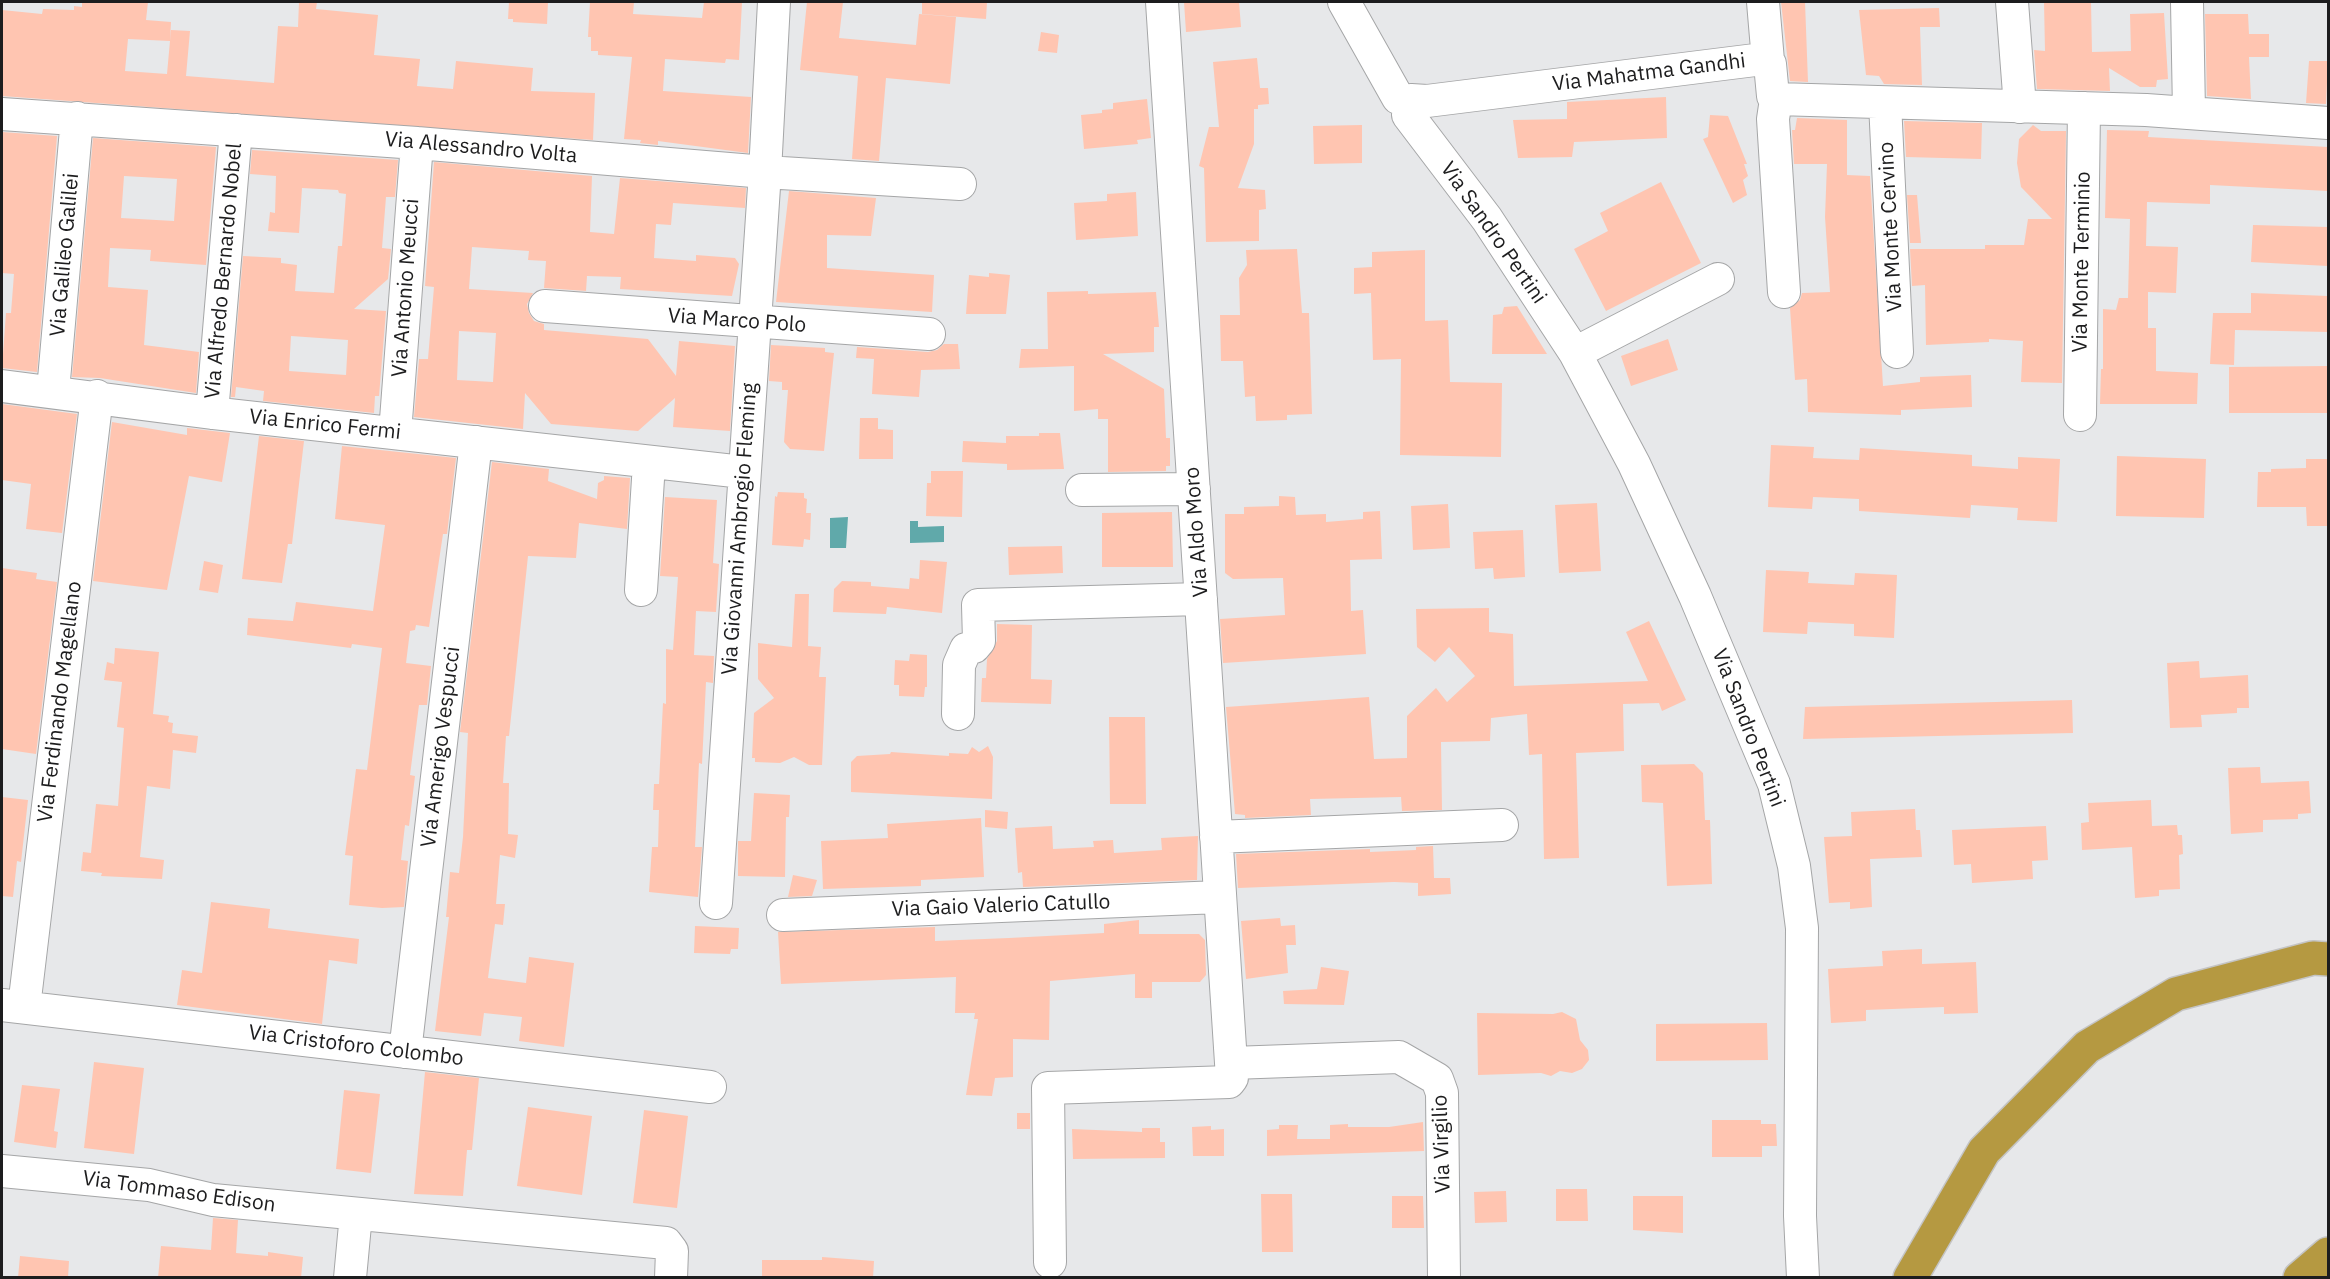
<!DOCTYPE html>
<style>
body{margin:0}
#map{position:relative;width:2330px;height:1279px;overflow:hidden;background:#e7e8ea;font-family:"IBM Plex Sans",sans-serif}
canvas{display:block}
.frame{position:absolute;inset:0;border:3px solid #1d1d1e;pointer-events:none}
</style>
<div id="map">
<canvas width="2330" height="1279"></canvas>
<div class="frame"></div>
</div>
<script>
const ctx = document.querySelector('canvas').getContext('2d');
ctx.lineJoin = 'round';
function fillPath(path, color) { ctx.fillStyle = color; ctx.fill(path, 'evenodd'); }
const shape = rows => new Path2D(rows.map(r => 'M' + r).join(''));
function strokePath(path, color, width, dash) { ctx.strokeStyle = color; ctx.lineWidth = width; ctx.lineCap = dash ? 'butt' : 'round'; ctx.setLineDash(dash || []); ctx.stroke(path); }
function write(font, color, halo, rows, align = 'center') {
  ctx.font = font + ' "IBM Plex Sans",sans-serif'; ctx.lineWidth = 6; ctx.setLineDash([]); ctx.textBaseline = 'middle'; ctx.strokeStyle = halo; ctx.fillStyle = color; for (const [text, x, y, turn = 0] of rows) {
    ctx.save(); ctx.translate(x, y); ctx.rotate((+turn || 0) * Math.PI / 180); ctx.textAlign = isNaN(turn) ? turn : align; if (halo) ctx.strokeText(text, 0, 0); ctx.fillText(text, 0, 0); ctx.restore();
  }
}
fillPath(shape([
 [848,517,846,548,830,548,830,518],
 [910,521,918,521,918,527,944,526,944,542,910,543]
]), '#60a9aa');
fillPath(shape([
 [82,2,148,2,146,20,171,22,170,41,171,30,190,31,186,76,274,83,278,26,298,27,299,2,317,2,316,9,378,15,374,55,420,59,417,86,453,89,456,61,533,68,531,91,595,93,593,140,2,96,2,10,42,14,43,9,74,10,74,6,82,7],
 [128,39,170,41,167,74,125,71],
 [509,2,548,2,547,24,513,22,513,19,508,19],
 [590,2,634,2,633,14,702,18,704,2,742,2,739,60,726,59,725,63,665,59,663,91,751,97,748,153,658,141,658,145,640,143,641,140,624,139,632,57,598,55,598,51,591,51,591,37,588,37],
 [807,2,843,2,839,38,916,45,919,14,956,17,950,84,886,78,879,161,852,159,858,76,800,70],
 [922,2,987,2,986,19,922,14],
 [1184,2,1239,2,1241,27,1186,32],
 [1781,2,1805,2,1808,82,1790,81],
 [2044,2,2091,2,2092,52,2131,51,2130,14,2164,13,2168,79,2157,80,2156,87,2140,87,2109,68,2110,91,2037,89,2034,50,2045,51],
 [1939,8,1940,27,1920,27,1922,85,1884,84,1879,76,1866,75,1859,10],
 [2205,14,2248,14,2249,34,2269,34,2269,57,2249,57,2251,99,2207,96],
 [1041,32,1059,35,1057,53,1038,51],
 [1257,58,1260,88,1268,88,1269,104,1258,105,1258,109,1254,109,1254,144,1238,188,1265,190,1266,209,1259,210,1259,241,1206,242,1204,168,1199,166,1209,127,1219,127,1213,62],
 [2309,61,2328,61,2326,104,2306,103],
 [1666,97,1667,138,1574,142,1572,157,1518,158,1513,120,1567,119,1567,102],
 [1147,99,1151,138,1137,140,1138,144,1084,149,1081,115,1102,113,1102,110,1113,109,1113,103],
 [1710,115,1728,116,1747,164,1744,164,1748,176,1743,180,1747,195,1733,203,1703,139,1708,137],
 [1797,118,1847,120,1847,175,1870,176,1883,386,1920,382,1920,377,1971,375,1972,407,1901,410,1901,415,1808,412,1807,379,1795,380,1790,308,1800,300,1802,293,1830,292,1825,217,1827,164,1794,164,1792,130,1795,130],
 [1904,121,1982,123,1981,159,1906,157],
 [1362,125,1362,163,1314,164,1313,126],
 [2033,125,2041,131,2066,131,2062,383,2021,382,2023,341,1989,339,1989,342,1926,345,1925,285,1912,286,1910,249,1985,249,1985,245,2024,245,2028,219,2052,219,2021,187,2017,163,2019,139],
 [2107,130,2149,131,2148,137,2328,147,2328,191,2210,185,2210,204,2147,202,2146,246,2178,247,2176,293,2148,292,2148,328,2156,328,2156,371,2198,373,2197,404,2100,404,2101,369,2103,369,2103,309,2116,310,2119,298,2128,298,2130,219,2105,218],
 [2,132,57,136,37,372,2,368,6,313,11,313,14,274,2,273],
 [93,138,216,147,206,265,150,261,151,250,110,248,108,287,148,290,144,345,199,352,196,393,100,378,72,377],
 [124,176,177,179,174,221,121,218],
 [252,150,398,160,395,197,386,197,382,248,391,249,388,279,354,309,386,311,379,396,375,396,374,413,263,401,264,391,236,387,235,397,231,397,243,256,281,258,281,263,297,265,295,291,334,293,338,246,342,246,346,194,339,193,338,190,302,188,299,233,268,231,270,212,275,213,276,176,250,174],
 [291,336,348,340,346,375,289,371],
 [434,162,592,176,590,232,614,234,620,178,746,188,745,208,673,203,671,225,656,224,654,258,696,261,696,255,735,258,739,264,732,296,620,289,621,277,587,276,586,291,544,288,546,261,528,260,529,251,472,247,469,289,533,293,527,304,529,313,534,321,544,324,544,330,648,339,676,376,679,341,735,346,730,431,673,427,675,398,638,431,551,424,525,393,523,429,414,417,419,359,428,359,434,287,425,286],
 [459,331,496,333,493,382,457,380],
 [1661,182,1701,263,1606,311,1574,249,1608,231,1600,213],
 [789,191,876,198,871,236,827,235,827,268,934,275,932,312,776,302],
 [1136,192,1138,236,1076,240,1074,203,1107,201,1107,194],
 [1907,195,1917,195,1921,243,1910,243],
 [2253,225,2328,227,2328,266,2251,262],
 [1297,249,1302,313,1309,313,1312,414,1287,415,1287,420,1256,421,1255,396,1245,397,1243,361,1221,361,1220,315,1240,315,1239,278,1247,265,1246,250],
 [1425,250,1425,321,1448,320,1450,382,1502,383,1501,457,1400,455,1401,359,1373,360,1371,293,1354,294,1354,268,1372,267,1372,252],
 [989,273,1010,275,1006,314,966,314,969,275,989,277],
 [1088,291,1088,294,1156,292,1159,327,1154,327,1154,352,1103,354,1164,389,1166,438,1170,438,1170,466,1166,466,1166,471,1108,472,1108,419,1098,419,1098,409,1074,411,1074,366,1019,368,1021,349,1048,349,1047,292],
 [2251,293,2328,296,2328,332,2235,330,2234,365,2210,364,2213,313,2251,313],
 [1517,306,1547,354,1492,354,1493,315,1502,314,1504,307],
 [1668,339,1678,370,1631,386,1621,356],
 [944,344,958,344,960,369,921,370,919,397,872,394,874,359,856,358,857,347,928,352,937,350],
 [771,345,825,348,825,352,834,353,824,451,790,449,784,442,788,390,782,390,782,382,769,381],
 [2328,366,2328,413,2229,413,2229,367],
 [2,404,77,414,62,533,26,529,31,484,2,480],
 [860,418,878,418,878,429,893,430,893,459,859,459],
 [112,422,187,435,187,428,230,433,222,482,189,476,167,590,93,581],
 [1039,433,1060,433,1064,469,1007,470,1007,464,962,462,963,441,1006,443,1006,436,1039,436],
 [259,436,304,441,292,544,288,544,282,583,242,579],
 [1771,445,1814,447,1813,458,1859,460,1860,448,1972,455,1972,466,2018,469,2018,457,2060,459,2057,522,2017,520,2018,508,1971,505,1970,518,1859,511,1859,499,1813,497,1812,509,1768,507],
 [342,446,456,458,447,534,443,534,429,627,416,625,415,630,410,631,406,663,431,666,427,705,419,705,410,775,415,776,409,826,405,825,401,860,408,861,404,907,382,908,349,905,353,856,345,855,354,785,356,769,367,770,382,648,352,644,351,648,247,635,248,618,293,621,296,602,373,611,385,525,335,519],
 [2117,456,2206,459,2204,518,2116,516],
 [2306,459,2328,459,2328,526,2307,526,2306,507,2257,507,2258,472,2271,472,2271,469,2306,468],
 [492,462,549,469,548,481,597,499,598,483,604,480,604,476,630,478,627,529,579,523,576,558,528,556,509,736,506,736,503,783,509,783,508,834,518,835,515,858,500,855,496,904,505,904,503,925,495,924,488,978,526,983,529,957,574,963,564,1047,519,1041,522,1017,484,1013,481,1036,435,1031,449,917,446,917,450,872,459,873,463,837,468,733,460,732],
 [931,471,963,471,962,517,926,516,927,483,931,483],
 [778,492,804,493,804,498,807,499,806,513,811,513,810,540,804,539,803,547,772,545,775,496,777,497],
 [1279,496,1295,497,1296,515,1326,514,1326,522,1363,519,1363,512,1380,511,1382,559,1350,560,1351,611,1363,610,1366,654,1223,663,1220,619,1285,615,1283,578,1233,579,1225,573,1225,514,1244,514,1244,507,1279,506],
 [665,497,717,500,713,563,719,564,716,612,696,611,694,655,714,656,713,683,706,682,702,764,699,763,695,847,702,847,698,897,649,892,652,847,658,847,659,810,653,810,654,784,659,784,663,703,666,704,666,649,673,650,678,577,660,576],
 [1597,503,1601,571,1559,573,1555,505],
 [1448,504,1450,548,1413,550,1411,506],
 [1172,512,1173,567,1102,567,1102,513],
 [1523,530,1525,577,1494,579,1493,568,1475,569,1473,532],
 [1062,546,1063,573,1009,575,1008,547],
 [920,560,947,562,942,613,887,607,886,614,833,612,834,589,842,581,871,582,871,586,909,589,910,578,919,579],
 [204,561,223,565,218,593,199,590],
 [2,568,37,573,36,579,57,582,36,754,2,749],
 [1766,570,1809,572,1808,583,1854,585,1855,573,1897,575,1894,638,1854,636,1854,624,1808,622,1807,634,1763,632],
 [795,594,809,594,808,646,821,647,819,677,826,677,822,765,809,765,794,757,780,763,755,762,755,758,752,758,754,713,774,698,758,679,758,643,792,647],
 [1489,608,1489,632,1513,634,1514,686,1648,681,1626,632,1649,621,1686,700,1662,711,1659,703,1623,704,1624,751,1576,753,1579,858,1544,859,1542,754,1529,755,1527,714,1491,718,1490,741,1441,742,1442,810,1402,811,1401,797,1310,799,1311,815,1245,818,1245,815,1235,814,1226,707,1369,697,1374,759,1407,758,1407,716,1436,688,1447,702,1475,676,1449,647,1435,662,1417,647,1416,609],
 [997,624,1032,625,1031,679,1052,680,1051,704,981,702,982,678,986,678,987,659,997,641],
 [115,648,159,652,153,714,169,716,168,722,173,723,172,733,198,736,196,753,173,750,170,789,147,786,140,857,164,860,162,879,101,876,102,873,81,871,83,852,91,853,96,804,118,806,124,728,117,727,122,682,104,680,107,662,114,664],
 [910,654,927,655,927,687,925,687,924,697,899,696,899,685,894,685,895,660,909,661],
 [2199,661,2200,678,2248,675,2249,708,2237,708,2237,713,2201,715,2202,727,2170,728,2167,663],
 [2072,700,2073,733,1803,739,1805,707],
 [1109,717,1145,717,1146,804,1110,804],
 [988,746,993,757,992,799,851,792,851,762,857,756,890,754,891,752,949,756,949,753,968,754,972,747,979,752],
 [1694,764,1703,773,1705,820,1710,820,1712,884,1667,886,1663,803,1642,802,1641,765],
 [2260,767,2261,783,2309,781,2311,813,2298,814,2298,819,2263,820,2263,832,2231,834,2228,768],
 [754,793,790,795,789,817,786,817,785,877,738,876,738,841,751,841],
 [2,797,28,800,21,862,17,861,13,897,2,896],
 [2151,800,2152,826,2177,825,2178,835,2182,835,2183,854,2179,855,2180,889,2159,890,2159,896,2135,898,2132,847,2082,850,2081,823,2089,822,2088,803],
 [1915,809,1916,830,1920,830,1922,857,1870,859,1872,907,1850,909,1850,902,1829,903,1824,837,1852,836,1851,812],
 [985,810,1008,812,1007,829,985,827],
 [981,818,984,877,921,880,921,886,823,889,821,841,888,838,887,824],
 [1052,826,1053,849,1094,847,1093,841,1113,840,1114,853,1162,850,1161,838,1198,836,1197,880,1023,887,1022,872,1018,873,1015,828],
 [2046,826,2048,860,2032,861,2033,879,1972,883,1971,864,1954,865,1952,830],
 [1433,846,1434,878,1450,878,1451,894,1418,896,1418,883,1394,882,1238,888,1236,854,1370,849,1370,852,1416,850,1416,847],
 [793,875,817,880,812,896,788,897],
 [211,902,270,909,268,928,359,939,357,964,329,960,322,1024,177,1005,182,970,202,973],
 [1280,918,1281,926,1295,925,1296,945,1286,945,1288,973,1246,979,1241,921],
 [1139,920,1139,934,1199,934,1205,940,1206,975,1200,982,1152,982,1152,998,1135,998,1135,974,1050,981,1049,1040,1013,1039,1013,1077,995,1078,992,1096,966,1095,978,1019,974,1019,975,1013,955,1013,956,977,781,984,778,932,935,927,935,941,1009,938,1104,933,1104,924],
 [695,926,739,928,738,949,731,949,730,954,694,953],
 [1922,949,1922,964,1976,962,1978,1013,1944,1014,1944,1007,1866,1010,1866,1021,1831,1023,1828,969,1883,966,1882,951],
 [1321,967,1349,971,1344,1005,1284,1004,1283,991,1317,989],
 [1562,1012,1576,1019,1580,1040,1588,1050,1589,1060,1582,1069,1572,1073,1560,1071,1551,1076,1541,1073,1478,1075,1477,1013,1553,1014],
 [1767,1023,1768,1060,1656,1061,1656,1024],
 [94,1062,144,1068,134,1154,84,1148],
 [425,1072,479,1078,472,1150,467,1150,463,1196,414,1194],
 [22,1085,60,1089,54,1131,58,1132,56,1148,14,1142],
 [344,1090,380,1094,371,1173,336,1169],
 [528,1107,592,1116,582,1195,517,1186],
 [644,1110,688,1116,677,1208,633,1203],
 [1017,1113,1030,1113,1030,1129,1017,1129],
 [1712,1120,1761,1120,1761,1124,1776,1124,1777,1146,1762,1146,1762,1157,1712,1157],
 [1423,1122,1424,1151,1267,1156,1267,1130,1279,1129,1279,1125,1298,1125,1297,1139,1330,1139,1330,1125,1348,1124,1348,1127,1389,1127],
 [1211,1126,1211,1130,1224,1129,1224,1156,1193,1156,1192,1127],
 [1142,1128,1160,1128,1160,1142,1165,1142,1165,1158,1073,1159,1072,1129,1142,1132],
 [1556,1189,1587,1189,1588,1221,1556,1221],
 [1506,1191,1507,1222,1475,1223,1474,1192],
 [1261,1194,1292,1194,1293,1252,1262,1252],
 [1392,1196,1423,1196,1424,1228,1392,1228],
 [1633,1196,1683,1196,1683,1233,1633,1230],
 [213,1218,238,1220,236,1253,268,1256,268,1252,303,1257,301,1278,158,1278,161,1246,211,1250],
 [20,1256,69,1261,68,1278,18,1278],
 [822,1257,874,1261,873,1278,762,1276,762,1260,822,1260]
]), '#ffc5b1');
const minor = shape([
 [1344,2,1398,98],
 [1763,2,1768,61],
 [2012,2,2020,107],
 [2187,2,2189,112],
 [1776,99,1773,119,1784,292],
 [1411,100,1427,101,1763,59,1770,64,1773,96,1777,99,2146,110,2328,123],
 [1885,103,1897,352],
 [2,114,417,143,765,172,960,184],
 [1408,115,1487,219,1575,353,1634,464,1695,596,1774,784,1794,866,1802,928,1800,1216,1803,1278],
 [545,306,929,334],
 [1575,353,1718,279],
 [2,386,212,413,743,472],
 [53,391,77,118],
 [212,413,236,130],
 [2080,415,2084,108],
 [395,433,417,143],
 [1082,490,1194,489],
 [641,590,649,463],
 [958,714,959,665,966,649,974,647,979,641,978,605,1201,599],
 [1216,837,1502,825],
 [716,903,765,172,774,2],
 [783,915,1219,897],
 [2,1005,710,1087],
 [24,1007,97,396],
 [405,1052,476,442],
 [1232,1063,1399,1057,1437,1079,1442,1093,1444,1278],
 [2,1171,149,1185,213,1200,666,1243,672,1251,671,1278],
 [1050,1262,1048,1088,1229,1082,1232,1078,1162,2],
 [350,1278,356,1214]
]);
const highway = shape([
 [1910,1278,1984,1151,2087,1047,2176,994,2313,958,2328,959],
 [2300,1278,2328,1254]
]);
strokePath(minor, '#a5a6a7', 34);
strokePath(highway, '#c4c4c4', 36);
strokePath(minor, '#fff', 32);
strokePath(highway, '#b59941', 33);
write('21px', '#1d1d1e', '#fff', [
 ["Via Mahatma Gandhi",1649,73,-7],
 ["Via Alessandro Volta",481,148,5],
 ["Via Monte Cervino",1891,227,-93],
 ["Via Sandro Pertini",1493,233,55],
 ["Via Galileo Galilei",65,255,-85],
 ["Via Monte Terminio",2082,262,-89],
 ["Via Alfredo Bernardo Nobel",224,271,-85],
 ["Via Antonio Meucci",406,288,-86],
 ["Via Marco Polo",737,321,4],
 ["Via Enrico Fermi",325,425,6],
 ["Via Giovanni Ambrogio Fleming",740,529,-86],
 ["Via Aldo Moro",1197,532,-94],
 ["Via Ferdinando Magellano",60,702,-83],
 ["Via Sandro Pertini",1748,728,69],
 ["Via Amerigo Vespucci",441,747,-83],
 ["Via Gaio Valerio Catullo",1001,906,-2],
 ["Via Cristoforo Colombo",356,1046,7],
 ["Via Virgilio",1442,1144,-92],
 ["Via Tommaso Edison",179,1192,8]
]);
</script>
